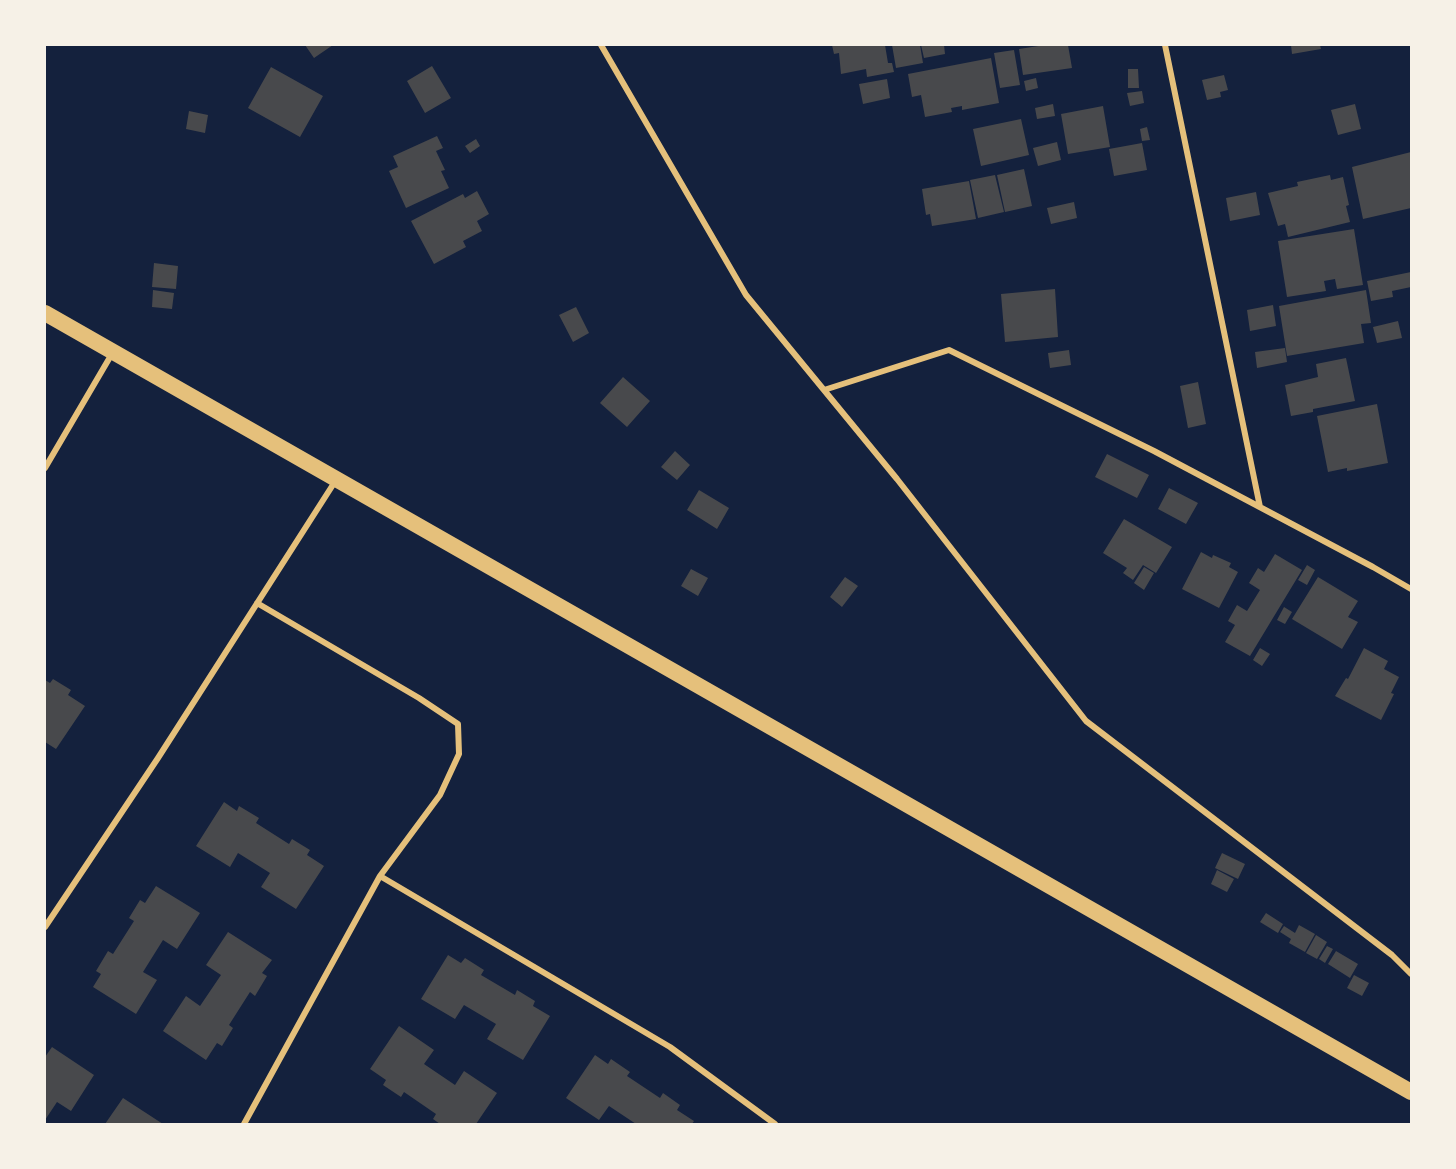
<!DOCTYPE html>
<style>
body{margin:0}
#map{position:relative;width:1456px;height:1169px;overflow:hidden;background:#14213d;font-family:"Fira Sans",sans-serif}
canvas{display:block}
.frame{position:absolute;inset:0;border:46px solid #f6f1e7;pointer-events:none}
</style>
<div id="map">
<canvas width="1456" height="1169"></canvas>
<div class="frame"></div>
</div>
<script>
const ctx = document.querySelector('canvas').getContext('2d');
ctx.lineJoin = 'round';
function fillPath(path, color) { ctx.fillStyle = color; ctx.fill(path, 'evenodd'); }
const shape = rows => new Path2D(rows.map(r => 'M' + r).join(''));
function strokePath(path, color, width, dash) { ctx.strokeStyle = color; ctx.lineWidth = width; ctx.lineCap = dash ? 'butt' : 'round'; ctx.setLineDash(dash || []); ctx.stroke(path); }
fillPath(shape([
 [305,45,333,45,314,58],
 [832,45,885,45,888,63,892,63,894,72,867,77,866,69,841,74,839,53,834,54],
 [892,45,920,45,923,63,896,68],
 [921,45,944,45,945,54,924,58],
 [1045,45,1068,45,1072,68,1023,75,1019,49],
 [1291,45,1320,45,1321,49,1292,54],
 [1014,50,1020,85,1000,88,994,53],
 [991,58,999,103,962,110,962,106,951,108,952,112,925,117,921,95,912,97,908,74],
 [432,66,451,98,425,113,407,81],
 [271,67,323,96,300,137,248,108],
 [1128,69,1138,69,1139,88,1128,88],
 [1224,75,1228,90,1220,92,1221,97,1207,100,1202,80],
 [1036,78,1038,88,1026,91,1024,81],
 [887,79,890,98,863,104,859,84],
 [1142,91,1144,103,1130,106,1127,93],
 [1053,104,1055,116,1037,119,1035,108],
 [1355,104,1361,129,1338,135,1331,110],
 [1103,106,1110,147,1068,154,1061,114],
 [189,111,208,115,205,133,186,129],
 [1021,119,1029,155,981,166,973,129],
 [1147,127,1150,140,1142,141,1140,129],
 [437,136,443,148,436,151,445,170,441,171,449,188,406,208,389,171,398,167,393,156],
 [476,139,480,146,470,153,465,146],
 [1057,142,1061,160,1038,166,1033,148],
 [1142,143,1147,170,1114,176,1109,149],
 [1411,152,1411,208,1363,219,1352,167],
 [1024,169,1032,206,1005,212,997,175],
 [995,175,1004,212,978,218,970,180],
 [1330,175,1331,180,1343,177,1349,205,1346,206,1350,222,1288,237,1285,224,1278,226,1268,193,1298,186,1297,182],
 [969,181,976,219,932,226,930,214,926,215,922,189],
 [477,191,489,214,477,221,482,231,463,241,466,247,434,264,411,221,463,194,465,198],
 [1256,192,1260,215,1230,221,1226,198],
 [1074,202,1077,218,1051,224,1047,208],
 [1354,229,1363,285,1337,289,1335,279,1324,281,1326,291,1287,297,1278,241],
 [154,263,178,266,176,289,152,287],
 [1411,272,1411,287,1392,291,1393,297,1371,301,1367,281],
 [1055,289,1058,337,1005,342,1001,294],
 [153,290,174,293,172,309,152,307],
 [1366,290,1371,323,1361,324,1364,343,1287,356,1279,306],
 [1273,305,1276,326,1250,331,1247,310],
 [576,307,589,333,573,342,559,315],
 [1398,321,1402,338,1377,343,1373,327],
 [1285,348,1287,362,1257,368,1255,352],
 [1069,350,1071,365,1050,368,1048,353],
 [1346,358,1355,401,1313,409,1313,412,1291,416,1285,385,1318,377,1316,364],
 [623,377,650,401,627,427,600,403],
 [1198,382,1206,424,1188,428,1180,386],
 [1377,404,1388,463,1347,471,1347,468,1328,472,1317,416],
 [675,451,690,465,677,480,661,467],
 [1107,454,1149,475,1137,498,1095,477],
 [1169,488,1198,503,1186,524,1158,509],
 [699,490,729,508,717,529,687,510],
 [1124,519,1172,547,1156,573,1143,565,1133,580,1123,573,1127,568,1103,553],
 [1201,552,1212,558,1213,555,1231,563,1229,567,1238,572,1219,608,1182,589],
 [1275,554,1302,570,1250,656,1225,642,1235,625,1228,621,1237,605,1247,611,1260,590,1249,583,1258,568,1264,572],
 [1307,565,1315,570,1307,585,1298,580],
 [1144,567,1154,573,1144,590,1134,583],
 [691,569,708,578,698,596,681,586],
 [845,577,858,586,842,607,830,597],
 [1318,577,1358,601,1348,617,1358,622,1342,649,1292,619],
 [1284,607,1292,612,1285,624,1277,620],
 [1260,648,1270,654,1262,666,1253,660],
 [1364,648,1388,661,1384,669,1399,677,1391,693,1394,694,1381,720,1335,696,1346,678,1348,679],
 [53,679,71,690,68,695,85,706,56,749,45,742,45,680,50,683],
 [224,802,237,811,239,806,259,818,256,823,289,844,292,839,310,850,307,855,324,866,296,909,261,887,270,873,238,853,230,867,196,846],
 [1222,853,1245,864,1238,879,1215,868],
 [1217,870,1234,879,1227,892,1211,884],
 [156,886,200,913,177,949,163,940,143,972,157,980,136,1014,93,987,101,974,96,971,108,951,113,954,134,921,129,918,140,900,145,903],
 [1266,913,1283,924,1278,933,1260,922],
 [1299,925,1315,934,1305,952,1289,943,1291,939,1280,932,1284,926,1295,933],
 [228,932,272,960,262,973,267,976,255,996,250,992,229,1025,233,1028,222,1046,217,1043,206,1060,163,1031,186,996,200,1006,221,975,206,965],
 [1316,935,1327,942,1317,959,1306,953],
 [1327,946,1333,949,1325,963,1319,959],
 [1336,951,1358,964,1350,978,1328,964],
 [448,955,461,963,465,958,484,970,481,975,515,995,517,990,535,1001,533,1006,550,1016,523,1060,487,1039,496,1024,464,1005,455,1019,421,999],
 [1354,975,1369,983,1362,996,1347,988],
 [399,1026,434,1050,424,1064,455,1085,464,1071,497,1093,476,1124,440,1124,433,1119,436,1114,404,1092,401,1097,383,1085,386,1080,370,1069],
 [52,1047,94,1075,71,1111,57,1102,45,1120,45,1057],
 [595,1055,608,1064,611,1059,630,1072,627,1076,660,1098,663,1093,680,1105,677,1110,694,1121,692,1124,636,1124,609,1106,599,1120,566,1098],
 [123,1098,163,1124,105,1124]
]), '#48494c');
strokePath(shape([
 [601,45,746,295,897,479,1086,721,1392,955,1411,974],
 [1165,45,1260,507],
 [824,390,949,350,1154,451,1373,567,1411,589],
 [45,468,113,352],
 [380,876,670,1047,775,1124],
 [45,927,158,758,336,480],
 [244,1124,380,876,440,795,459,754,458,724,419,698,257,603]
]), '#e5c07b', 6);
strokePath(shape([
 [45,313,1411,1092]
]), '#e5c07b', 16);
</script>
